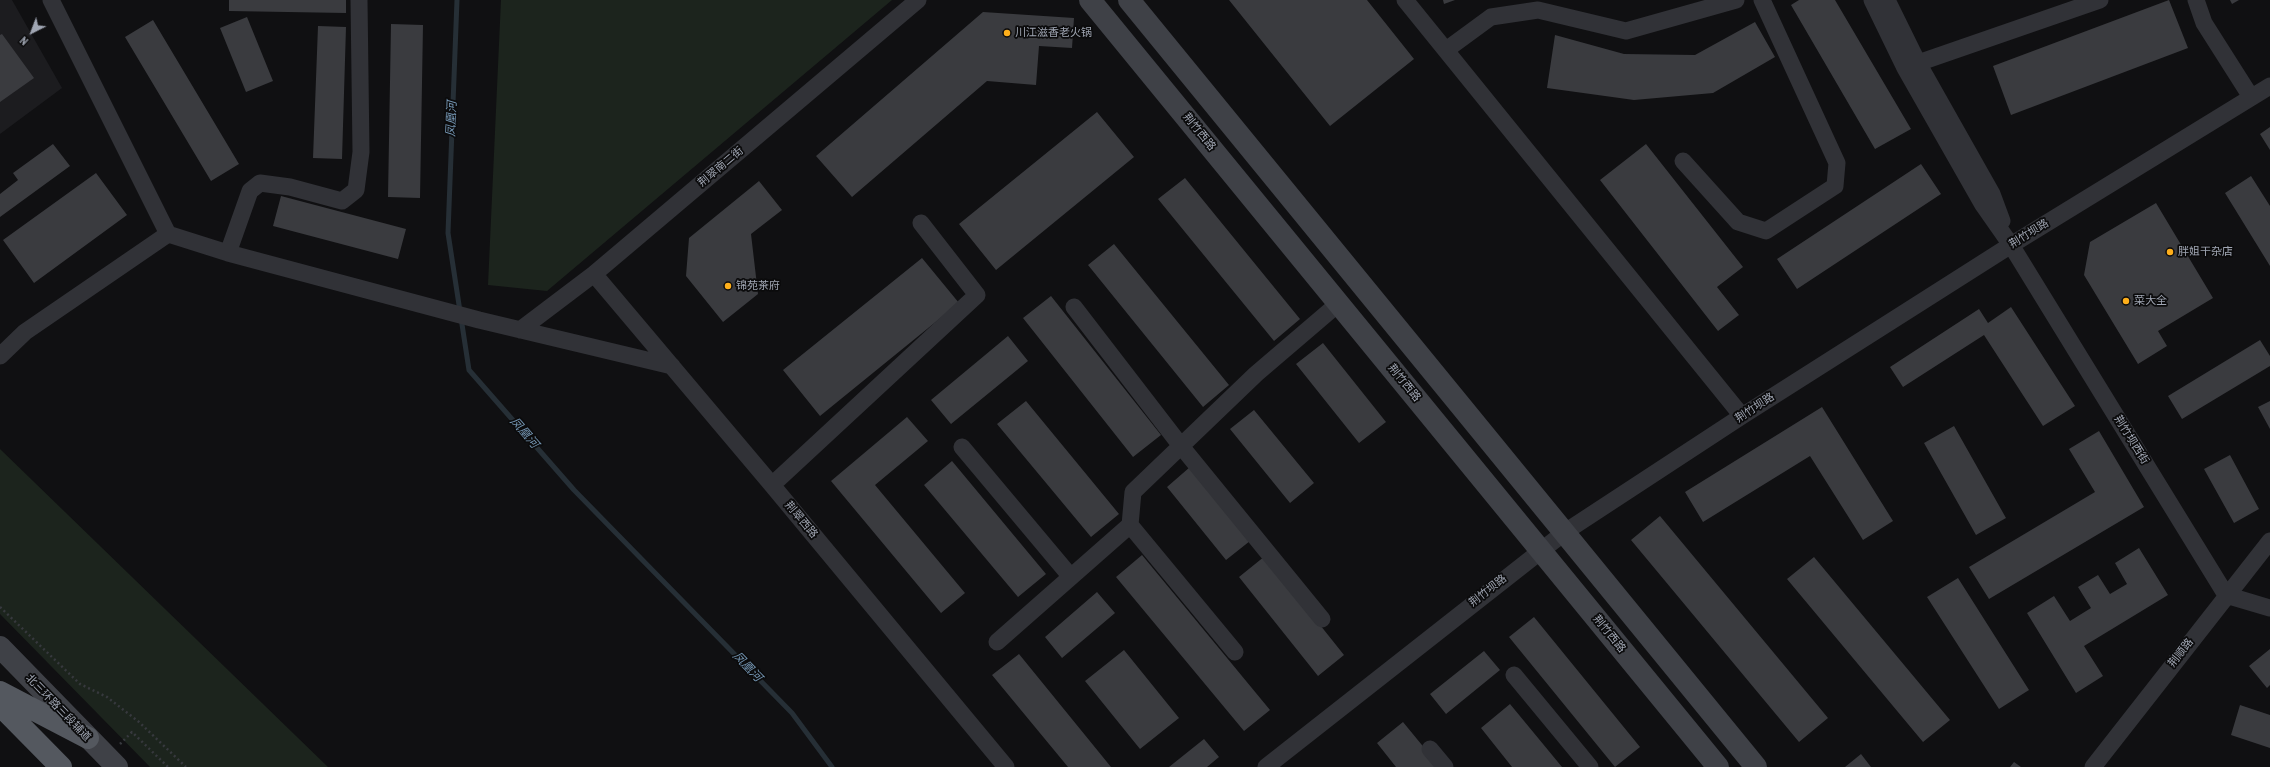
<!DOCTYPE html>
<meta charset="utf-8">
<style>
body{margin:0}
#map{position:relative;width:2270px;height:767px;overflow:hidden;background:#101012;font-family:"Archivo Narrow",sans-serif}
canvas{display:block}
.north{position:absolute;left:12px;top:12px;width:40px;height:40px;-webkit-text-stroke:3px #0b0b0c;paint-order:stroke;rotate:222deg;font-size:11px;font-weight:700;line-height:16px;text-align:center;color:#a0a6b3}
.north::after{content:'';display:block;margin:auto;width:14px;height:18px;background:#a0a6b3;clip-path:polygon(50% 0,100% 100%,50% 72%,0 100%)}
</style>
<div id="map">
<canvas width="2270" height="767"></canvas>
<div class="north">N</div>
</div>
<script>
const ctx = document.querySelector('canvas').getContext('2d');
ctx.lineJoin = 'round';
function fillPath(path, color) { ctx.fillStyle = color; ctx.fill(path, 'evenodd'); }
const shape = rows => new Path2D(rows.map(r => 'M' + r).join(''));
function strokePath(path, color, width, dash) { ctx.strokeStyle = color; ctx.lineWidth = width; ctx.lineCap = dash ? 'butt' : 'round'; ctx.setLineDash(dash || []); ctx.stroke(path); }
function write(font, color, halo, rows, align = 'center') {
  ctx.font = font + ' "Archivo Narrow","Noto Sans SC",sans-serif'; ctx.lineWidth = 3.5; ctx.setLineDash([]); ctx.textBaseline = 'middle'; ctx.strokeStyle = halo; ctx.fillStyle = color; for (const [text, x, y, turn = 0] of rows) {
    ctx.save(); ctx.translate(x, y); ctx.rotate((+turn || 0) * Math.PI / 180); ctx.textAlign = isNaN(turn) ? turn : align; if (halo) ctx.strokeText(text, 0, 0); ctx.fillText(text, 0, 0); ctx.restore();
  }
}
fillPath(shape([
 [0,0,12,0,62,88,0,134]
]), '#1c1c1f');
fillPath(shape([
 [501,0,892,0,547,291,488,285],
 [0,449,328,767,150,767,0,614]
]), '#1c241d');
strokePath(shape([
 [457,0,448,233,469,370,574,490,792,713,832,767]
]), '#262f36', 5);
fillPath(shape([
 [229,0,346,0,346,13,229,11],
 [1229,0,1367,0,1414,59,1330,126],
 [1443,0,1455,0,1444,4],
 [1799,0,1835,0,1911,129,1875,149,1791,5],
 [2169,0,2188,48,2011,115,1993,66],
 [2230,0,2239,0,2232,4],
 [983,12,1074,18,1072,48,1039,46,1036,85,987,81,852,197,816,156],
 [247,17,273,81,246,92,220,28],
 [153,20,239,164,211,181,125,37],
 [1755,22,1775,57,1713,93,1634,100,1547,88,1555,35,1624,54,1695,55],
 [391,24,423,25,420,198,388,197],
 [318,26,346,27,342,159,313,158],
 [2,34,34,78,0,102,0,35],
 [1097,112,1134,157,996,270,959,224],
 [2270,127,2270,150,2260,134],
 [53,144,70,166,0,217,0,194,18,180,13,173],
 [1646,144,1743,267,1717,287,1739,315,1718,331,1600,180],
 [1921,164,1941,194,1797,289,1777,259],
 [96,173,127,215,34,283,3,240],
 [2251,176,2270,206,2270,266,2225,193],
 [1185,178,1300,319,1274,341,1158,199],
 [759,181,782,210,751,234,758,294,723,322,686,276,689,238],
 [281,196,406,229,398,259,273,226],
 [2156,203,2213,298,2158,331,2167,346,2138,364,2084,275,2090,242],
 [1114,244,1229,385,1203,407,1088,265],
 [922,258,959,303,820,416,783,370],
 [1051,296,1161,435,1133,457,1023,318],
 [2011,307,2075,406,2043,426,1984,335,1903,387,1890,367,1979,309,1988,323],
 [1008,336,1028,361,951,424,931,400],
 [2260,340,2270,356,2270,366,2182,419,2168,396],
 [1323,343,1386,422,1359,443,1296,364],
 [1026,401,1119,514,1091,537,997,424],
 [2270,401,2270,429,2258,407],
 [1822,407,1893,521,1863,540,1810,456,1703,522,1685,492],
 [1254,410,1314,483,1290,503,1230,429],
 [907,417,928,441,875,485,965,593,941,613,831,481],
 [1954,426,2006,518,1976,535,1924,443],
 [2099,431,2144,507,1989,599,1969,567,2095,492,2069,449],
 [2230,455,2259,509,2234,523,2204,469],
 [952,461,1046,574,1018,597,924,485],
 [1190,467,1250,541,1226,560,1167,487],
 [1660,516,1828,718,1799,742,1631,540],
 [2139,548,2168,595,2084,646,2103,676,2076,693,2027,613,2054,596,2070,621,2091,608,2078,587,2098,575,2110,594,2127,584,2115,563],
 [1142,555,1270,710,1244,731,1116,577],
 [1265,556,1344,655,1318,676,1239,577],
 [1814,557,1950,720,1923,742,1787,579],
 [1958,578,2029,690,1999,709,1927,597],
 [1097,592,1115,613,1062,658,1045,637],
 [1534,617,1640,747,1615,767,1509,637],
 [2270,649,2270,685,2267,688,2249,666],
 [1124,650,1179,718,1140,749,1085,681],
 [1484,651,1500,670,1446,714,1430,694],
 [1019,654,1111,767,1068,767,992,675],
 [1510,704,1562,767,1512,767,1481,728],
 [2240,705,2270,715,2270,748,2231,735],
 [1403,722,1440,767,1396,767,1377,743],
 [1204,739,1219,757,1207,767,1169,767],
 [1861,754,1871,767,1845,767],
 [2014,762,2021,767,2010,767]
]), '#3a3b3f');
strokePath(shape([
 [0,607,80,684,107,697,139,722,186,767],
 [120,744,132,732,168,767]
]), '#37393e', 2.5, [2, 3]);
strokePath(shape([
 [51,0,168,234,228,253,479,320,672,366],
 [1405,0,1742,416],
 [1872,0,1905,68,1983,205,2011,245,2226,595,2270,608],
 [1887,0,1918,63,1992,194,2002,221],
 [2196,0,2204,23,2251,97],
 [1446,50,1491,17,1538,10,1626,31,1736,0],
 [1918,63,2100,0],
 [1683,161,1738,222,1766,231,1835,186,1837,163,1762,0],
 [228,253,250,191,260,183,290,187,342,201,356,190,361,152,359,0],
 [594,274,772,485,1006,767],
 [1074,307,1181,446,1322,619],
 [520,330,594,274,918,0],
 [0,356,25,332,168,234],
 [962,447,1071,577],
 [772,485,977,295,921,223],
 [1130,525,1235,652],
 [997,642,1130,525,1133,492,1256,374,1339,303],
 [1514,675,1590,767],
 [1430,749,1445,767],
 [1266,767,1565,532,1742,416,2011,245,2270,86],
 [2093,767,2270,541]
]), '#313237', 17);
strokePath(shape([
 [1090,0,1718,767],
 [1129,0,1756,767],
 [0,647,117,767]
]), '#3f4147', 22);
strokePath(shape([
 [0,692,88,738],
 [0,705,61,767]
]), '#54585f', 22);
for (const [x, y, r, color] of [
 [1007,33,4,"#feaf1b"],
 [2170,252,4,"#feaf1b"],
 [728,286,4,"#feaf1b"],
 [2126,301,4,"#feaf1b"]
]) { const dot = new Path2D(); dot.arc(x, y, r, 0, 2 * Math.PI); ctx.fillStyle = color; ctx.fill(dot); strokePath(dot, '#0b0b0c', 1.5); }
write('11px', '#a0a6b3', '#0b0b0c', [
 ["川江滋香老火锅",1015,33],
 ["胖姐干杂店",2178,252],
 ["锦苑茶府",736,286],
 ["菜大全",2134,301]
], 'left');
write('11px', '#a0a6b3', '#0b0b0c', [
 ["荆竹西路",1199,132,51],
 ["荆翠南二街",721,167,-40],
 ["荆竹坝路",2029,234,-32],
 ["荆竹西路",1404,383,51],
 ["荆竹坝路",1755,408,-33],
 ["荆竹坝西街",2131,440,58],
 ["荆翠西路",801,520,50],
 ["荆竹坝路",1488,591,-38],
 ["荆竹西路",1609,634,51],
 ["荆顺路",2181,653,-52],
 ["北三环路三段辅道",58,708,46]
]);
write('italic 12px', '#7495b2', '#0b0b0c', [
 ["凤凰河",452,119,-88],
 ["凤凰河",524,433,49],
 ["凤凰河",747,667,46]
]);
</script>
